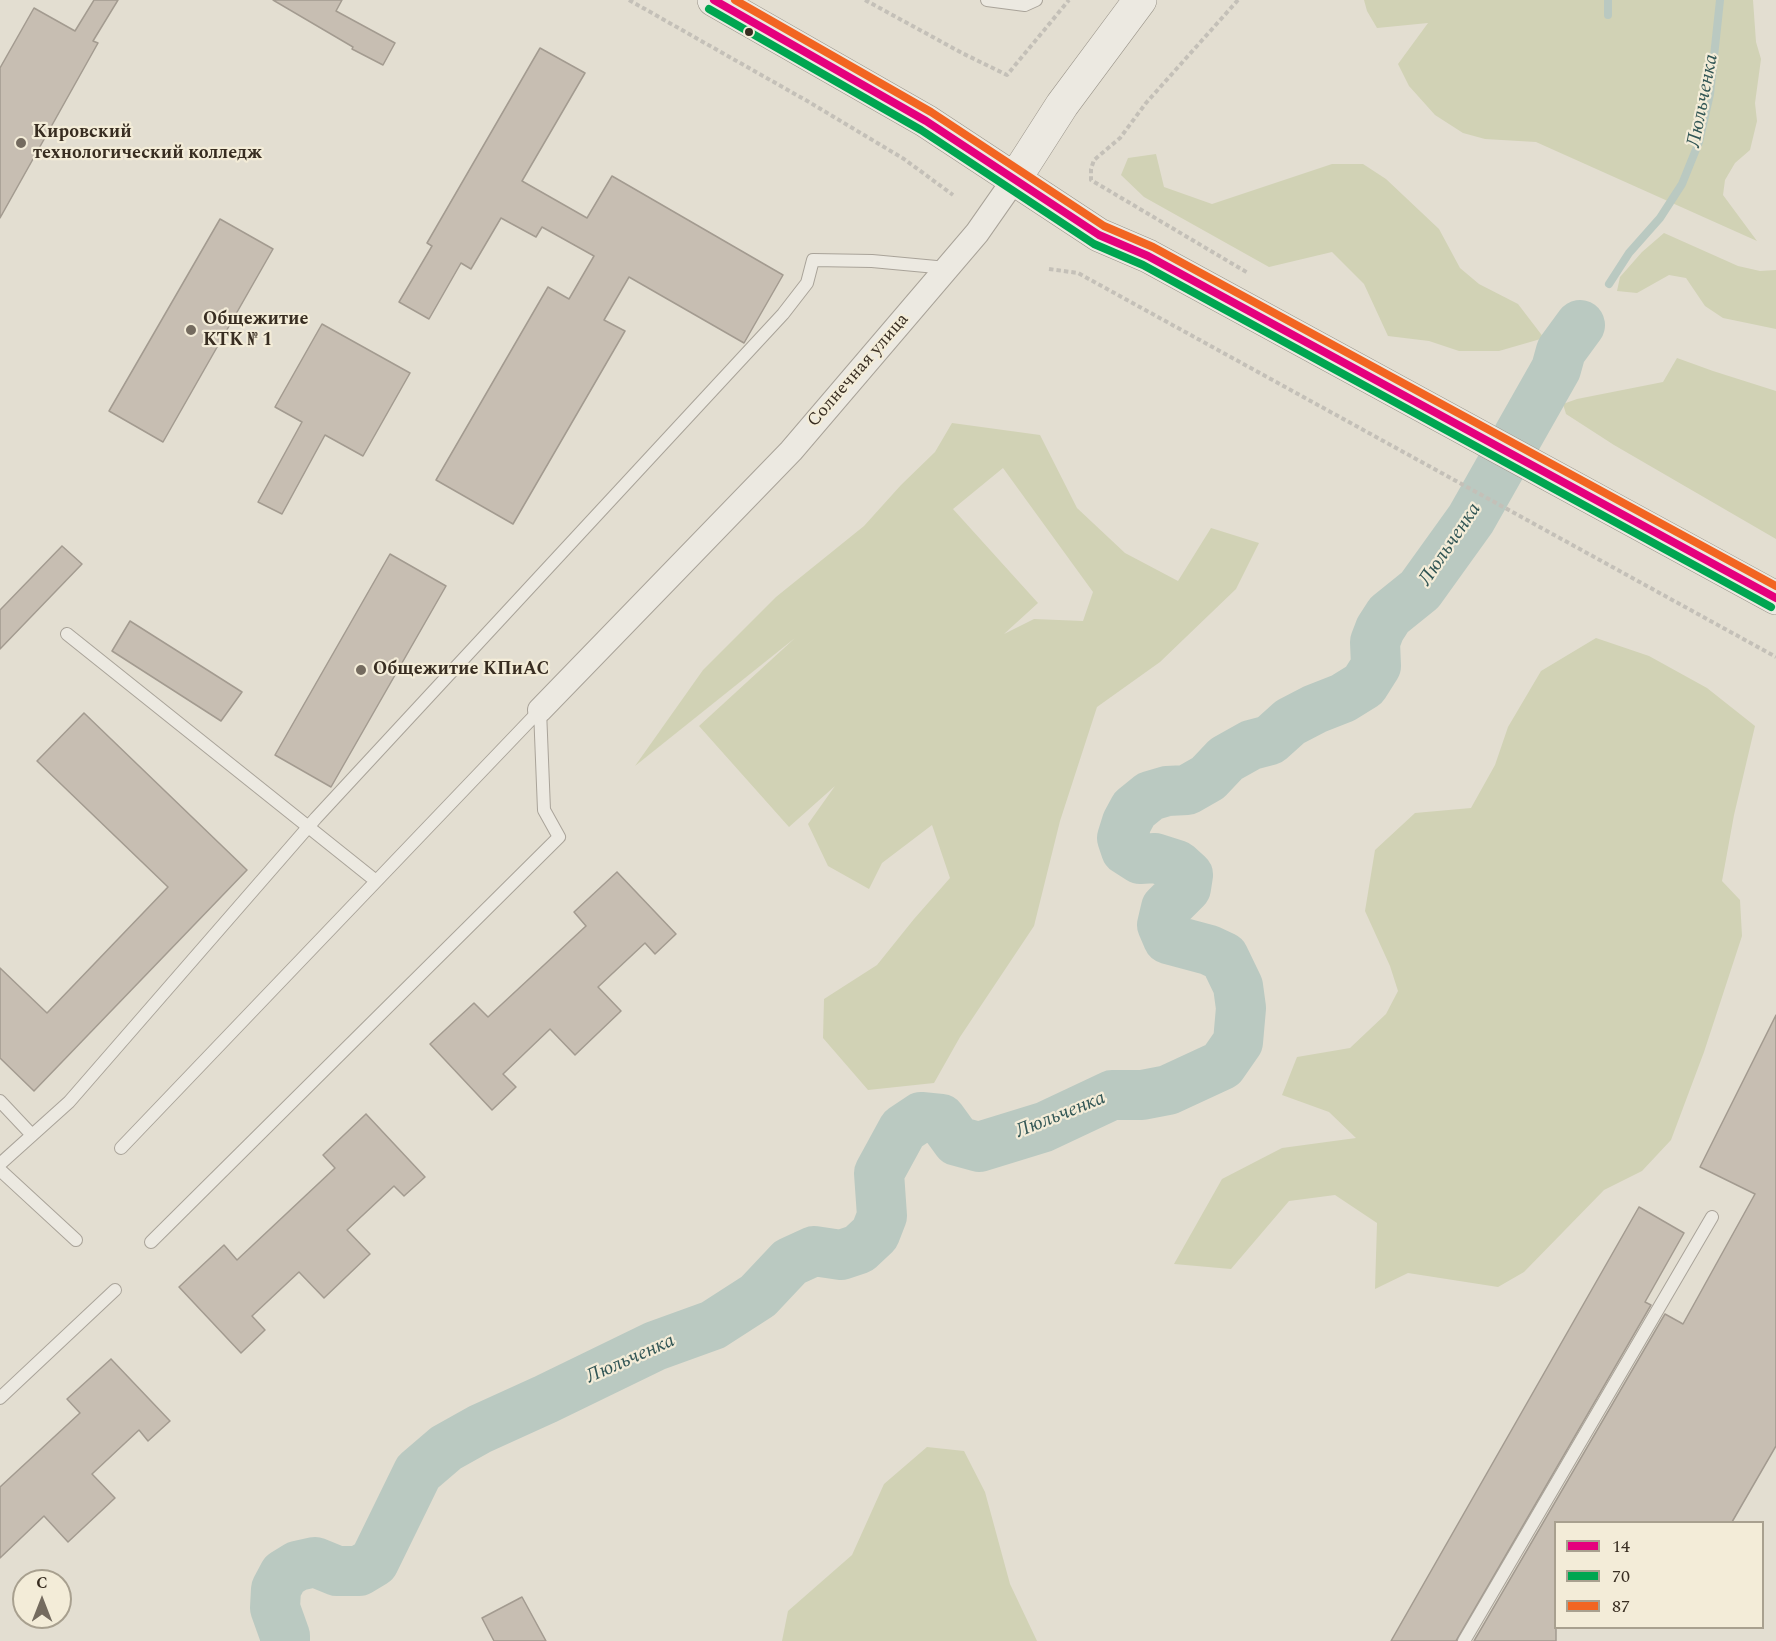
<!DOCTYPE html>
<meta charset="utf-8">
<style>
body{margin:0}
#map{position:relative;width:1776px;height:1641px;overflow:hidden;background:#e3ded1;font-family:Spectral,serif}
canvas{display:block}
.legend{position:absolute;left:1554px;top:1521px;width:210px;height:108px;box-sizing:border-box;background:#f3ecd8;border:2px solid #a8a08f;margin:0;padding:8px 10px;list-style:none;font-size:18px;color:#382d21}
.legend li{display:flex;align-items:center;gap:12px;height:30px}
.legend b{width:30px;border:2px solid #a8a08f}
.north{position:absolute;left:12px;top:1569px;width:60px;height:60px;box-sizing:border-box;background:#f3ecd8;border:2px solid #a8a08f;border-radius:50%;rotate:0deg;font-size:16px;font-weight:700;line-height:24px;text-align:center;color:#382d21}
.north::after{content:'';display:block;margin:auto;width:21px;height:27px;background:#746b5f;clip-path:polygon(50% 0,100% 100%,50% 72%,0 100%)}
</style>
<div id="map">
<canvas width="1776" height="1641"></canvas>
<ul class="legend">
<li><b style="height:8px;background:#e5007d"></b>14</li>
<li><b style="height:8px;background:#00a651"></b>70</li>
<li><b style="height:8px;background:#f26522"></b>87</li>
</ul>
<div class="north">С</div>
</div>
<script>
const ctx = document.querySelector('canvas').getContext('2d');
ctx.lineJoin = 'round';
function fillPath(path, color) { ctx.fillStyle = color; ctx.fill(path, 'evenodd'); }
const shape = rows => new Path2D(rows.map(r => 'M' + r).join(''));
function strokePath(path, color, width, dash) { ctx.strokeStyle = color; ctx.lineWidth = width; ctx.lineCap = dash ? 'butt' : 'round'; ctx.setLineDash(dash || []); ctx.stroke(path); }
function write(font, color, halo, rows, align = 'center') {
  ctx.font = font + ' Spectral,serif'; ctx.lineWidth = 4.5; ctx.setLineDash([]); ctx.textBaseline = 'middle'; ctx.strokeStyle = halo; ctx.fillStyle = color; for (const [text, x, y, turn = 0] of rows) {
    ctx.save(); ctx.translate(x, y); ctx.rotate((+turn || 0) * Math.PI / 180); ctx.textAlign = isNaN(turn) ? turn : align; if (halo) ctx.strokeText(text, 0, 0); ctx.fillText(text, 0, 0); ctx.restore();
  }
}
fillPath(shape([
 [1364,0,1753,0,1756,42,1761,59,1755,103,1757,121,1750,150,1735,163,1725,180,1723,195,1757,241,1536,142,1485,139,1463,133,1435,115,1409,86,1398,64,1428,23,1377,28,1367,11],
 [1156,154,1164,187,1212,204,1332,164,1363,164,1386,179,1439,229,1460,268,1479,284,1518,304,1544,338,1499,351,1459,351,1429,341,1388,336,1364,284,1332,252,1269,267,1144,197,1121,175,1128,158],
 [1664,233,1738,266,1760,271,1776,270,1776,329,1723,318,1705,306,1686,278,1669,275,1637,293,1617,291,1620,277,1642,252],
 [1677,358,1713,371,1776,391,1776,539,1614,445,1566,414,1563,404,1577,399,1663,382],
 [952,423,1040,435,1077,508,1125,553,1178,581,1211,528,1259,543,1236,589,1160,662,1097,707,1060,821,1034,926,960,1037,934,1083,868,1090,823,1038,824,999,877,965,914,919,950,878,932,825,882,863,869,889,828,866,808,824,835,786,789,827,699,726,795,638,635,766,703,670,776,597,864,526,901,485,935,452],
 [1003,468,1093,592,1083,621,1034,619,1004,634,1038,603,953,509],
 [1596,638,1649,656,1707,688,1755,726,1734,815,1722,881,1740,900,1742,936,1704,1052,1671,1140,1642,1171,1604,1190,1524,1272,1498,1287,1408,1273,1375,1289,1377,1223,1335,1195,1289,1201,1231,1269,1174,1264,1222,1179,1282,1148,1356,1138,1329,1112,1282,1095,1297,1057,1350,1048,1386,1014,1398,991,1390,966,1365,911,1375,850,1415,813,1471,808,1495,765,1508,727,1541,671],
 [927,1447,964,1451,985,1492,1010,1584,1037,1641,782,1641,788,1611,852,1555,884,1484]
]), '#d1d2b5');
strokePath(shape([
 [1608,15,1608,0],
 [1609,284,1629,253,1660,218,1682,184,1699,142,1710,94,1720,0]
]), '#bac9c1', 8);
strokePath(shape([
 [285,1641,285,1636,275,1608,276,1589,284,1574,297,1566,315,1562,337,1571,359,1571,374,1562,418,1472,446,1448,480,1429,546,1399,655,1346,713,1325,758,1296,790,1262,814,1251,841,1255,859,1249,875,1234,882,1216,879,1173,903,1129,921,1117,941,1119,957,1141,979,1147,1044,1127,1112,1095,1142,1095,1168,1090,1222,1065,1238,1042,1241,1008,1238,986,1224,957,1209,950,1168,939,1162,925,1166,908,1186,888,1188,875,1177,865,1155,858,1140,859,1126,850,1122,838,1127,822,1134,809,1150,796,1167,791,1187,790,1208,778,1226,759,1251,745,1270,740,1290,722,1315,709,1343,698,1364,685,1376,666,1375,642,1380,629,1389,615,1420,590,1471,519,1556,369,1561,351,1580,325]
]), '#bac9c1', 50);
const building = shape([
 [94,0,118,0,93,41,98,43,0,218,0,68,34,8,75,31,94,0],
 [273,0,342,0,336,11,395,43,383,65,352,49,353,47,273,0],
 [540,48,585,73,522,181,587,218,612,176,783,275,744,343,629,277,604,320,625,331,513,524,436,480,548,287,569,299,594,256,542,227,536,237,501,218,471,269,461,263,429,319,399,302,432,246,427,243,540,48],
 [220,219,273,249,163,442,109,411,220,219],
 [322,324,410,373,363,456,325,435,282,514,258,502,302,422,275,407,322,324],
 [62,546,82,564,0,649,0,610,62,546],
 [390,554,446,586,331,787,275,755,390,554],
 [130,621,242,692,221,721,112,651,130,621],
 [84,713,247,870,34,1091,0,1058,0,968,47,1013,168,887,37,761,84,713],
 [617,872,676,934,655,954,645,943,598,987,621,1011,575,1055,550,1029,503,1074,516,1087,492,1110,430,1044,474,1003,488,1017,586,926,574,912,617,872],
 [1776,1015,1776,1446,1732,1522,1556,1522,1556,1641,1474,1641,1665,1314,1683,1324,1755,1194,1700,1167,1776,1015],
 [366,1114,425,1177,404,1196,394,1186,347,1230,370,1254,324,1298,299,1272,252,1316,265,1330,241,1353,179,1287,224,1245,237,1260,335,1168,323,1155,366,1114],
 [1639,1207,1684,1233,1645,1302,1651,1305,1456,1641,1391,1641,1639,1207],
 [111,1359,170,1421,148,1441,139,1430,92,1474,115,1498,68,1542,44,1516,0,1558,0,1487,80,1413,67,1399,111,1359],
 [522,1597,546,1641,494,1641,482,1618,522,1597]
]);
fillPath(building, '#c7beb2');
strokePath(building, '#a39b90', 1.5);
const lane = shape([
 [987,0,1025,5,1036,0],
 [67,634,376,881],
 [0,1101,32,1135],
 [121,1148,540,710],
 [0,1164,69,1102,316,818,783,314,807,283,813,260,872,261,947,268],
 [0,1170,76,1240],
 [151,1242,559,837,544,810,540,710],
 [0,1398,115,1290],
 [1464,1641,1712,1217]
]);
const street = shape([
 [540,710,791,451,977,233,1014,180]
]);
const secondary = shape([
 [714,0,926,121,1099,235,1148,256,1776,598],
 [1014,180,1062,105,1140,0]
]);
strokePath(lane, '#a9a399', 14);
strokePath(street, '#a9a399', 26);
strokePath(secondary, '#999389', 34);
strokePath(shape([
 [629,0,809,102,904,159,953,195],
 [865,0,962,53,1007,75,1069,0],
 [1238,0,1146,103,1120,138,1094,160,1091,169,1091,180,1248,273],
 [1049,269,1078,273,1776,657]
]), '#c4c0b8', 4, [4.5, 3]);
strokePath(lane, '#ece9e1', 12);
strokePath(street, '#ece9e1', 24);
strokePath(secondary, '#ece9e1', 33);
strokePath(shape([
 [714,0,926,121,1099,235,1148,256,1776,598]
]), '#e5007d', 8);
strokePath(shape([
 [709,9,921,130,1094,244,1143,265,1771,607]
]), '#00a651', 8);
strokePath(shape([
 [735,0,931,112,1104,226,1153,247,1776,586]
]), '#f26522', 8);
for (const [x, y, r, color] of [
 [749,32,5,"#382d21"],
 [21,143,6,"#746b5f"],
 [191,330,6,"#746b5f"],
 [361,670,6,"#746b5f"]
]) { const dot = new Path2D(); dot.arc(x, y, r, 0, 2 * Math.PI); ctx.fillStyle = color; ctx.fill(dot); strokePath(dot, '#f3ecd8', 2); }
write('bold 18px', '#382d21', '#f3ecd8', [
 ["Кировский",33,133],
 ["технологический колледж",33,154],
 ["Общежитие",203,320],
 ["КТК № 1",203,341],
 ["Общежитие КПиАС",373,670]
], 'left');
write('18px', '#382d21', '#f3ecd8', [
 ["Солнечная улица",859,371,-49]
]);
write('italic 20px', '#325655', '#f3ecd8', [
 ["Люльченка",1704,101,-79],
 ["Люльченка",1451,545,-56],
 ["Люльченка",1061,1116,-22],
 ["Люльченка",631,1360,-24]
]);
</script>
